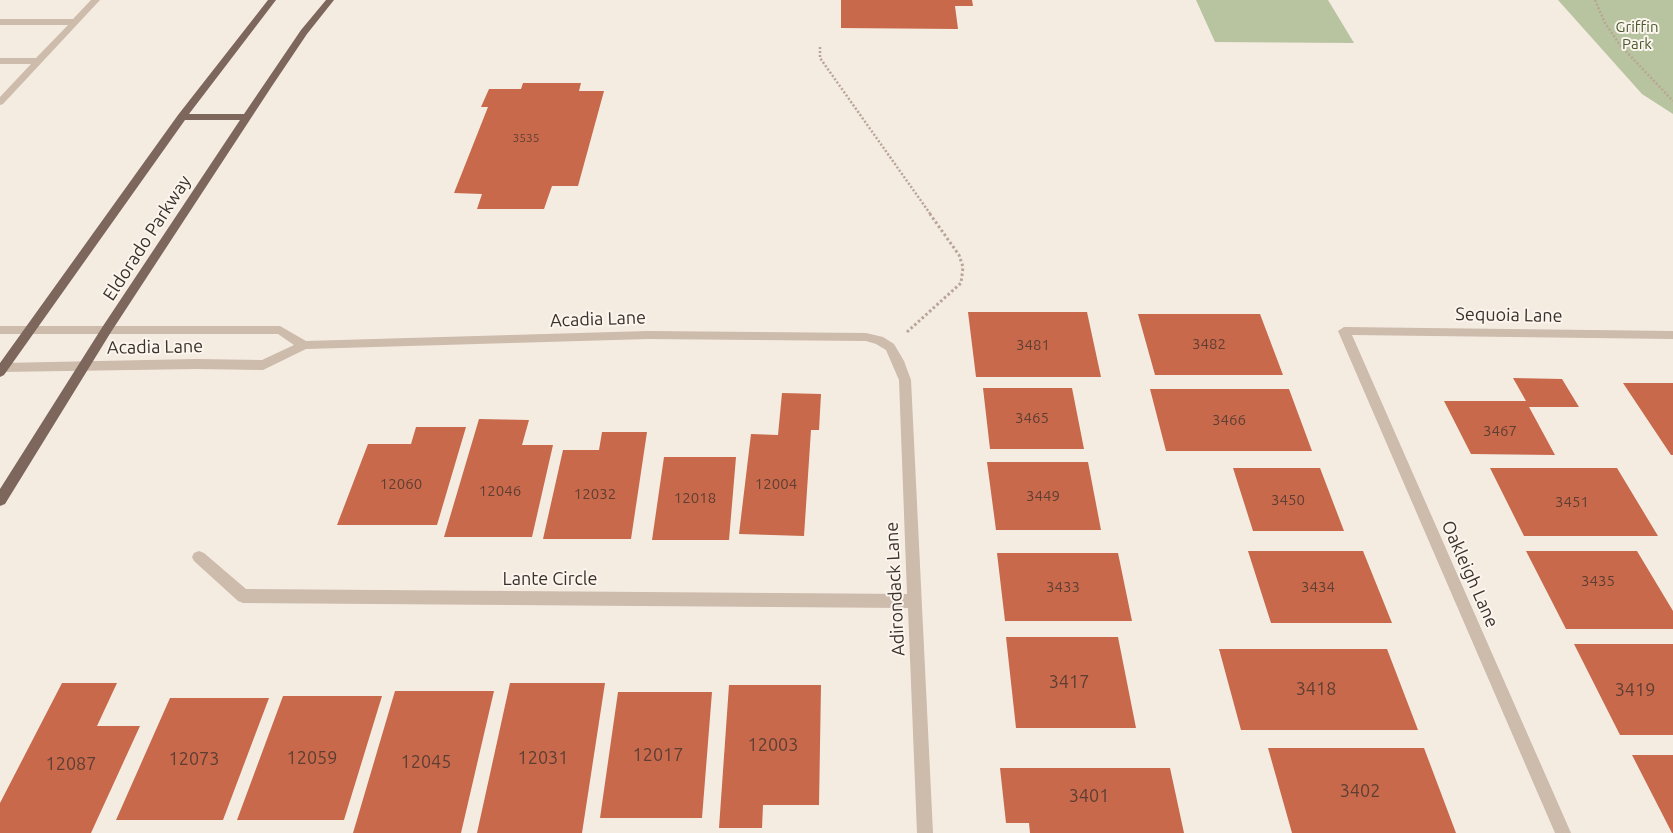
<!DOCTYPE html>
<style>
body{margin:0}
canvas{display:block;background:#f4ebe1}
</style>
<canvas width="1673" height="833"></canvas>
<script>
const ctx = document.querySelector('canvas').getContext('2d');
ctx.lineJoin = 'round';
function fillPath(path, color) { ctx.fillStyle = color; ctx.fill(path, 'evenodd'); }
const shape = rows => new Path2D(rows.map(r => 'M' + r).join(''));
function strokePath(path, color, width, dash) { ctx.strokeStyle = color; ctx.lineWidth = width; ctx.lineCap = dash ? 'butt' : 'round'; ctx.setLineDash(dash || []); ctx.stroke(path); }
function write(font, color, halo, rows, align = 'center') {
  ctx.font = font + ' Ubuntu,sans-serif'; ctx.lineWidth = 4; ctx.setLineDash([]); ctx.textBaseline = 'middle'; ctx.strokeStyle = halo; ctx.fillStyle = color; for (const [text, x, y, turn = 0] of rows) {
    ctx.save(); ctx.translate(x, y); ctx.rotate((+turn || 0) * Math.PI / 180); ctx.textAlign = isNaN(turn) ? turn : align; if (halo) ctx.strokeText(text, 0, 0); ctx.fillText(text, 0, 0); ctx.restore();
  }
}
fillPath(shape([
 [1196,0,1328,0,1354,43,1215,42],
 [1558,0,1673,0,1673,114,1642,94]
]), '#b8c4a0');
fillPath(shape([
 [841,0,972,0,973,6,955,6,958,29,841,28],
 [523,83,581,83,579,91,604,91,578,186,552,186,544,209,477,209,482,194,454,193,488,107,481,107,489,89,521,89],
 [968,312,1087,312,1101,377,976,377],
 [1138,314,1260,314,1283,375,1155,375],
 [1513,378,1562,379,1579,407,1529,407,1555,455,1471,454,1444,401,1526,401],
 [1623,383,1673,383,1673,455,1671,455],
 [983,388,1072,388,1084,449,990,449],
 [1150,389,1289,389,1312,451,1166,451],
 [782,393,821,394,819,430,811,430,804,536,739,534,751,434,778,435],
 [479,419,529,420,522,445,553,445,532,537,444,537],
 [416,427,466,427,437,525,337,525,368,444,411,444],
 [602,432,647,432,631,539,543,539,563,450,599,450],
 [664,457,736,457,729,540,652,540],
 [987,462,1088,462,1101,530,996,530],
 [1233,468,1320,468,1344,531,1253,531],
 [1490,468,1617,468,1658,536,1524,536],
 [1248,551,1363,551,1392,623,1271,623],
 [1526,551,1637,551,1673,611,1673,629,1566,629],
 [997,553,1118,553,1132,621,1005,621],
 [1006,637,1118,637,1136,728,1016,728],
 [1574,644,1673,644,1673,735,1620,735],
 [1219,649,1387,649,1418,730,1241,730],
 [62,683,117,683,97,726,140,726,91,833,0,833,0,803],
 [510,683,605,683,582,833,477,833],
 [729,685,821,685,819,805,763,805,762,828,719,828],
 [395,691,494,691,461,833,353,833],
 [618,692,712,692,702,818,600,818],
 [283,696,382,696,344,820,237,820],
 [170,698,269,698,223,820,116,820],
 [1268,748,1424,748,1456,833,1292,833],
 [1632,755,1673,755,1673,833,1672,833],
 [1000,768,1170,768,1184,833,1030,833,1029,823,1006,823]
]), '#c8694b');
strokePath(shape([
 [1595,0,1605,23,1620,45,1673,101],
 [820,47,820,58,931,215]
]), '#b9a596', 2.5, [2, 2]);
strokePath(shape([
 [907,332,961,283,963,267,959,255,930,214]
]), '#b9a596', 3, [2.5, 2.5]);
fillPath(shape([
 [91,0,100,0,3,104,0,105,0,97,31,64,0,64,0,58,36,58,68,25,0,25,0,19,73,19,91,0],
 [0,326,30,326,36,330,30,334,0,334,0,326]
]), '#cdbbac');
fillPath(shape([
 [30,326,280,326,306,341,648,331,866,333,883,337,894,344,904,361,911,380,933,833,917,833,908,608,243,603,238,601,194,561,192,557,194,553,199,551,204,553,246,589,907,594,899,380,886,350,876,344,866,341,648,339,306,349,263,370,196,369,0,372,0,364,3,363,196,359,262,360,294,345,278,334,30,334,24,330,30,326],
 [1344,327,1673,331,1673,339,1352,335,1571,833,1555,833,1338,331,1344,327]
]), '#cdbbac');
fillPath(shape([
 [268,0,276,0,189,114,244,114,301,30,326,0,334,0,307,34,272,86,111,332,5,504,0,506,0,489,103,326,240,120,185,120,4,375,0,377,0,363,178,115,268,0]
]), '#7d675c');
write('12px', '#5e3e33', null, [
 ["3535",526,138]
]);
write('15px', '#4a5a2e', '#fbf5ee', [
 ["Griffin",1637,27],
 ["Park",1637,44]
]);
write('15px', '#5e3e33', null, [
 ["3482",1209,344],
 ["3481",1033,345],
 ["3465",1032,418],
 ["3466",1229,420],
 ["3467",1500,431],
 ["12060",401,484],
 ["12004",776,484],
 ["12046",500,491],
 ["12032",595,494],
 ["3449",1043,496],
 ["12018",695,498],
 ["3450",1288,500],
 ["3451",1572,502],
 ["3435",1598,581],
 ["3433",1063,587],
 ["3434",1318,587]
]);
write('18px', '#3b302b', '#fbf5ee', [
 ["Eldorado Parkway",147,238,-57],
 ["Sequoia Lane",1509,315,1],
 ["Acadia Lane",598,319,-2],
 ["Acadia Lane",155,347,-1],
 ["Oakleigh Lane",1470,574,66],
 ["Lante Circle",550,579],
 ["Adirondack Lane",895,589,-93]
]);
write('18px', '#5e3e33', null, [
 ["3417",1069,682],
 ["3418",1316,689],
 ["3419",1635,690],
 ["12003",773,745],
 ["12017",658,755],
 ["12059",312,758],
 ["12031",543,758],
 ["12073",194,759],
 ["12045",426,762],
 ["12087",71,764],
 ["3402",1360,791],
 ["3401",1089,796]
]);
</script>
